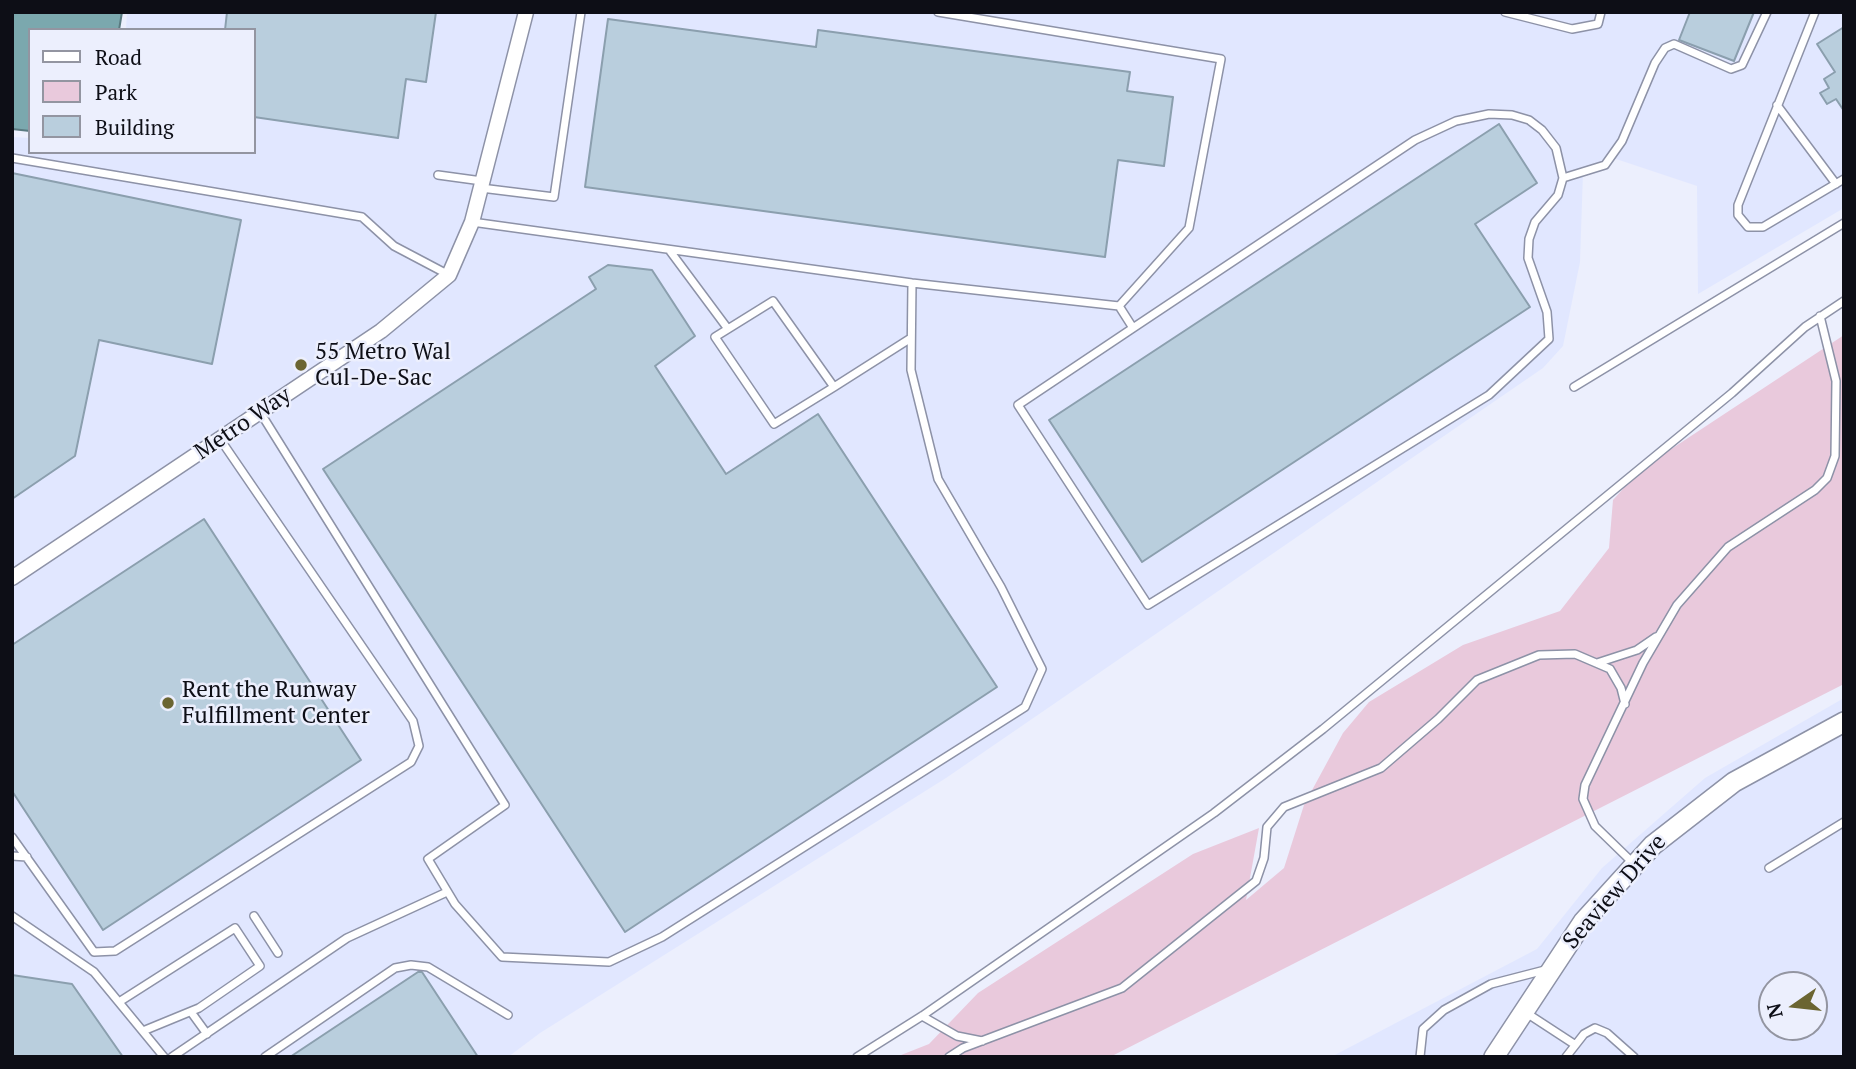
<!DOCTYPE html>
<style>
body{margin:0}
#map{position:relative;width:1856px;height:1069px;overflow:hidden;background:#eceffd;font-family:"PT Serif",serif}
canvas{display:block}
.frame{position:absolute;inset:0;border:14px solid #0d0e16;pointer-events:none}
.legend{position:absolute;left:28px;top:28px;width:228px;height:126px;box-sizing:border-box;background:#eceffd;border:2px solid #9395a1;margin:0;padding:9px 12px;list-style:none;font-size:21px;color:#0d0e16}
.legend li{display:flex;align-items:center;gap:14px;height:35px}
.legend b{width:35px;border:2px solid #9395a1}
.north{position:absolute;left:1758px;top:971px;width:70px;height:70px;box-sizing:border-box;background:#eceffd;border:2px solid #9395a1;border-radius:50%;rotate:256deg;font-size:19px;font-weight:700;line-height:28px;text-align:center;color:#0d0e16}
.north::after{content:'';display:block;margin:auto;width:24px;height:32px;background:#6b6532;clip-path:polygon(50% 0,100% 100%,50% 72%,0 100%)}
</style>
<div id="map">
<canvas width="1856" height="1069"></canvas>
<div class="frame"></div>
<ul class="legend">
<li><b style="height:9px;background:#fff"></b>Road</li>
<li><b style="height:19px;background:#e9c9dc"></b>Park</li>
<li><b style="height:19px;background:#b9cedd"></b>Building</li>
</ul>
<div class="north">N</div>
</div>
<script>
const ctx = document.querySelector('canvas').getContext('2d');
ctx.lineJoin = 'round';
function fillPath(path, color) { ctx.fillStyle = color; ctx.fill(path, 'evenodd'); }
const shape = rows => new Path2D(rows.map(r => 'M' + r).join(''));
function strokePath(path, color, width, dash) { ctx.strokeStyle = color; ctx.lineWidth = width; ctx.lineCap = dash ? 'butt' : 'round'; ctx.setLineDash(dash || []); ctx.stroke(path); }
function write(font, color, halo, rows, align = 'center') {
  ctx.font = font + ' "PT Serif",serif'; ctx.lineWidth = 5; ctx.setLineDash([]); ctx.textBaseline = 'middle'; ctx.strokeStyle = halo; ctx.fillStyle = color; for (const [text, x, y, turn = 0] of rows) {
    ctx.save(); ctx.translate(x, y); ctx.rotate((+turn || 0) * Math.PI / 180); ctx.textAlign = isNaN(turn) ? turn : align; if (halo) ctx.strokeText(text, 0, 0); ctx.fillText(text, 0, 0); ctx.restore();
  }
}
fillPath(shape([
 [127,12,1844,12,1844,208,1698,294,1697,186,1613,158,1583,172,1580,262,1563,346,1543,368,946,778,540,1033,508,1057,12,1057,12,137,30,138,30,152,254,152,254,30,126,30],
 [1844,698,1844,1057,1331,1057,1537,949,1602,868,1705,778],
 [1772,985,1814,985,1814,1027,1772,1027]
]), '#e1e7ff');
fillPath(shape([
 [1844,335,1844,684,1110,1057,896,1057,929,1044,978,993,1193,854,1259,828,1246,900,1284,868,1304,805,1343,733,1369,702,1463,645,1560,611,1609,548,1613,500,1641,469]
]), '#e9c9dc');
const water = shape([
 [12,12,122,12,119,30,30,30,30,131,12,129,12,12]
]);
fillPath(water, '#7ba8ae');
strokePath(water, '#5a7a80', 2);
const building = shape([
 [227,12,436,12,426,82,406,79,398,138,254,117,254,30,225,30,227,12],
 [1690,12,1754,12,1734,61,1679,40,1690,12],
 [608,19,816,47,818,30,1130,72,1127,91,1173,97,1164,166,1118,160,1105,257,585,187,608,19],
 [1844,27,1844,111,1836,99,1827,104,1820,93,1829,88,1824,79,1835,72,1817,44,1844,27],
 [1499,124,1537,183,1475,224,1530,307,1142,562,1049,420,1499,124],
 [12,173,241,220,212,364,99,340,75,456,12,499,12,173],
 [608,265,652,270,695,336,655,366,726,474,818,414,997,687,625,932,323,469,596,289,589,277,608,265],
 [204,519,361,760,103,930,12,791,12,645,204,519],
 [418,972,422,972,478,1057,290,1057,418,972],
 [12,975,72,984,123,1057,12,1057,12,975]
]);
fillPath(building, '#b9cedd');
strokePath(building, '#8b9fae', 2);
const lane = shape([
 [1505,12,1572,29,1598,24,1601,12],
 [1815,12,1738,205,1738,215,1748,227,1763,227,1844,179],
 [1777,105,1836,184],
 [12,158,362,217,394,246,449,275],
 [438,175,482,181],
 [1563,178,1605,165,1622,141,1655,63,1665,48,1674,44,1731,69,1742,65,1767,12],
 [481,188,554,197,581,12],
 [472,222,912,283,1119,306,1189,228,1221,59,938,12],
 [670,251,728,329],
 [1119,306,1133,328,1018,405,1148,605,1489,395,1549,339,1547,312,1528,258,1529,239,1535,222,1558,195,1563,178,1556,148,1542,130,1529,120,1512,115,1489,114,1456,121,1415,140,1133,328],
 [834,387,773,301,715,337,774,424,834,387,911,338],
 [1574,387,1844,223],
 [260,412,505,805,428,859,455,904,502,957,609,962,662,937,1025,707,1042,669,1001,587,938,479,911,370,912,283],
 [1597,663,1637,650,1656,637],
 [12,837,94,952,115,951,411,762,419,746,413,721,220,439],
 [12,856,27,857],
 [1633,863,1595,826,1583,799,1585,785,1643,663,1677,605,1728,547,1815,490,1827,478,1835,456,1836,381,1820,316],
 [1769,868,1844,822],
 [12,916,94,972,164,1057],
 [254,916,278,953],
 [119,1002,235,928,260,966,199,1008,143,1031],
 [191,1012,207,1034],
 [1525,1012,1574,1044],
 [922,1016,957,1036,982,1041],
 [172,1057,347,938,447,892],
 [265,1057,395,968,411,965,428,967,508,1015],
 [857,1057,922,1016,1214,813,1323,729,1732,393,1805,327,1844,301],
 [949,1057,963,1048,1122,988,1256,881,1264,858,1267,827,1284,807,1381,768,1438,719,1477,680,1539,655,1575,654,1610,669,1621,688,1625,704],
 [1420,1057,1423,1029,1444,1010,1491,984,1545,970],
 [1566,1057,1584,1034,1595,1028,1607,1033,1634,1057]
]);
const street = shape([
 [12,578,381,331,449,275,472,222,526,12]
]);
const secondary = shape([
 [1494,1057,1583,922,1653,845,1734,782,1844,722]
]);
strokePath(lane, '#8d92a7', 10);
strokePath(street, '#8d92a7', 17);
strokePath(secondary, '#8d92a7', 22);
strokePath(lane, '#fff', 7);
strokePath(street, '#fff', 14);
strokePath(secondary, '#fff', 19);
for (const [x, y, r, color] of [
 [301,365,7,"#6b6532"],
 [168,703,7,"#6b6532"]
]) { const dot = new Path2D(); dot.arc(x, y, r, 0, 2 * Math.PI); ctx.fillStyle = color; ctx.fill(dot); strokePath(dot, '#eceffd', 2.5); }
write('23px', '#0d0e16', '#eceffd', [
 ["55 Metro Wal",315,352],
 ["Cul-De-Sac",315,378],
 ["Rent the Runway",182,690],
 ["Fulfillment Center",182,716]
], 'left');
write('23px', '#0d0e16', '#eceffd', [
 ["Metro Way",243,424,-34],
 ["Seaview Drive",1615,892,-49]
]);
</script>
